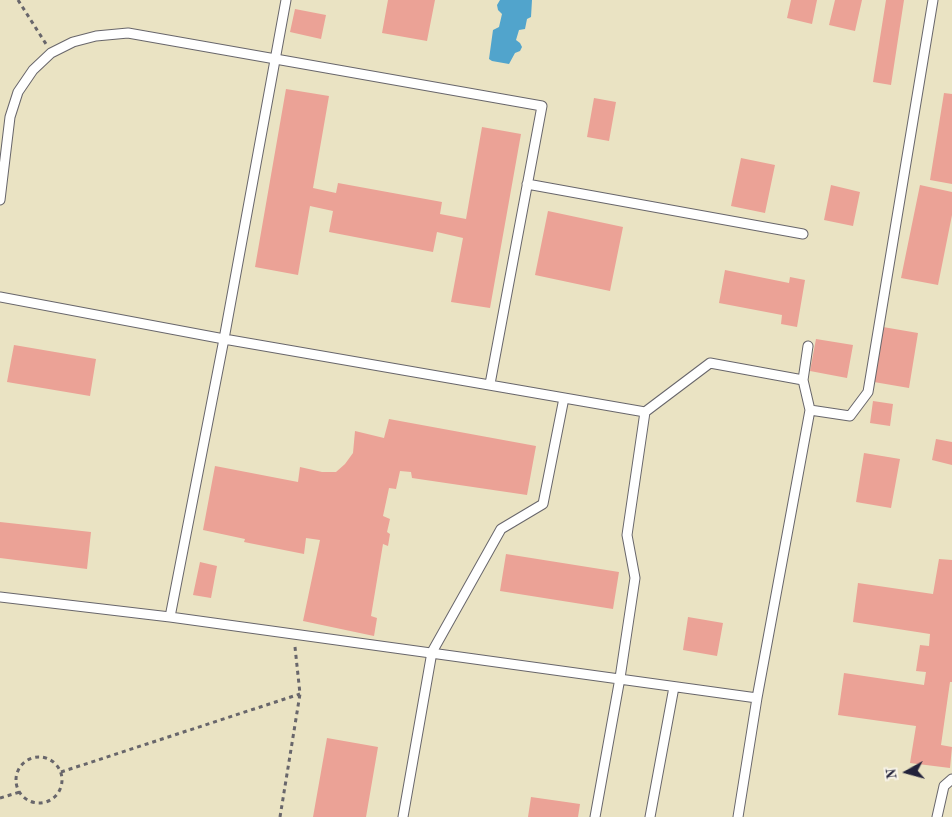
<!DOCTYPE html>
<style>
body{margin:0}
#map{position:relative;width:952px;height:817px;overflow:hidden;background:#eae3c3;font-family:"Old Standard TT",serif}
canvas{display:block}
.north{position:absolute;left:882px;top:747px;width:50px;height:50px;-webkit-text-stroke:4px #f7f3e8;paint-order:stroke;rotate:263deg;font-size:14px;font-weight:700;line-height:20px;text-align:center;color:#22223b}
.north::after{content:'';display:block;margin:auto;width:18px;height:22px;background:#22223b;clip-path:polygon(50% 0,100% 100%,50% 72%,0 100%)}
</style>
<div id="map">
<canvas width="952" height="817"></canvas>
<div class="north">N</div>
</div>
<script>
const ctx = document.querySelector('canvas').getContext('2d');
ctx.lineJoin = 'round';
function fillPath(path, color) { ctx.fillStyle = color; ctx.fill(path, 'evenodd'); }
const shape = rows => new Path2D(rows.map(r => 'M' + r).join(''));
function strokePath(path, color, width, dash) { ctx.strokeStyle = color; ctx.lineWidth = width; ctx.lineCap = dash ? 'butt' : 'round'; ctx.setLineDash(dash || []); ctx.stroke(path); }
fillPath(shape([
 [500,0,532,0,531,17,527,19,525,29,519,30,516,40,520,43,522,47,520,51,515,53,509,64,492,61,489,59,493,30,499,27,502,14,498,10,497,5]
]), '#51a4cc');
fillPath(shape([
 [388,0,435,0,427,41,382,33],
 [791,0,817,0,812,24,787,18],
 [835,0,862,0,855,31,829,25],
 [886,0,904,0,891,85,873,82],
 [295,9,326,15,321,39,290,32],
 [286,89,329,96,313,188,336,193,338,183,442,202,440,214,466,219,482,127,521,134,490,308,451,302,463,238,437,232,433,252,329,232,333,211,310,206,298,275,255,267],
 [944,93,952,94,952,184,930,180],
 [594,98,616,102,609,141,587,137],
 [741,158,775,165,765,213,731,206],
 [831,185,860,192,853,226,824,220],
 [920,185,952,192,952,215,938,285,901,278],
 [548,211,623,227,610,291,535,275],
 [725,270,789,283,790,277,805,280,797,327,781,324,782,315,719,303],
 [883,327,918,333,909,388,874,382],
 [816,339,853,345,847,378,810,371],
 [14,345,96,359,90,396,7,382],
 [873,401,893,404,890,426,870,423],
 [389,419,536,446,527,495,412,478,411,472,400,471,396,489,389,488,383,516,390,519,387,532,390,534,388,546,383,544,371,616,377,618,374,636,303,621,320,540,306,538,304,554,244,542,245,539,203,530,215,466,298,482,300,467,322,472,336,472,345,464,353,453,355,431,384,438],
 [936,439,952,442,952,465,932,460],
 [864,453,900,459,891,508,856,502],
 [0,522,91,532,87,569,0,558],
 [506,554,619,572,613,609,500,591],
 [939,559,952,560,952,682,950,682,941,745,952,747,950,768,910,763,916,726,838,715,844,673,924,685,926,672,916,671,920,645,929,646,930,634,853,622,858,583,933,594],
 [200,562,217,566,211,598,193,595],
 [688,617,723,623,717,656,683,650],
 [327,738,378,747,366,817,313,817],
 [531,797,580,804,578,817,528,817]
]), '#eba296');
const service = shape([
 [527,184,803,234],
 [0,200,10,117,18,92,33,70,51,53,73,42,96,36,128,33,542,106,490,384],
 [0,297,224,339,645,412,710,363,803,380],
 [810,410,850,416,868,392,933,0],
 [0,597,170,617,757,698],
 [170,617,224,339,286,0],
 [403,817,432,652,501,529,543,504,564,398],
 [595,817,620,678,635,578,627,535,645,412],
 [650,817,674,687],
 [738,817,757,698,810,410,803,380,808,346],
 [937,817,944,786,952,779]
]);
strokePath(service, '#68666b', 11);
strokePath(shape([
 [18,0,46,44],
 '16 780a23 23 0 1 1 46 0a23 23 0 1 1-46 0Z',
 [61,772,300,694],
 [0,798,20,792],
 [280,817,300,694,295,647]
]), '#68666b', 3, [4, 4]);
strokePath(service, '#fff', 9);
</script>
